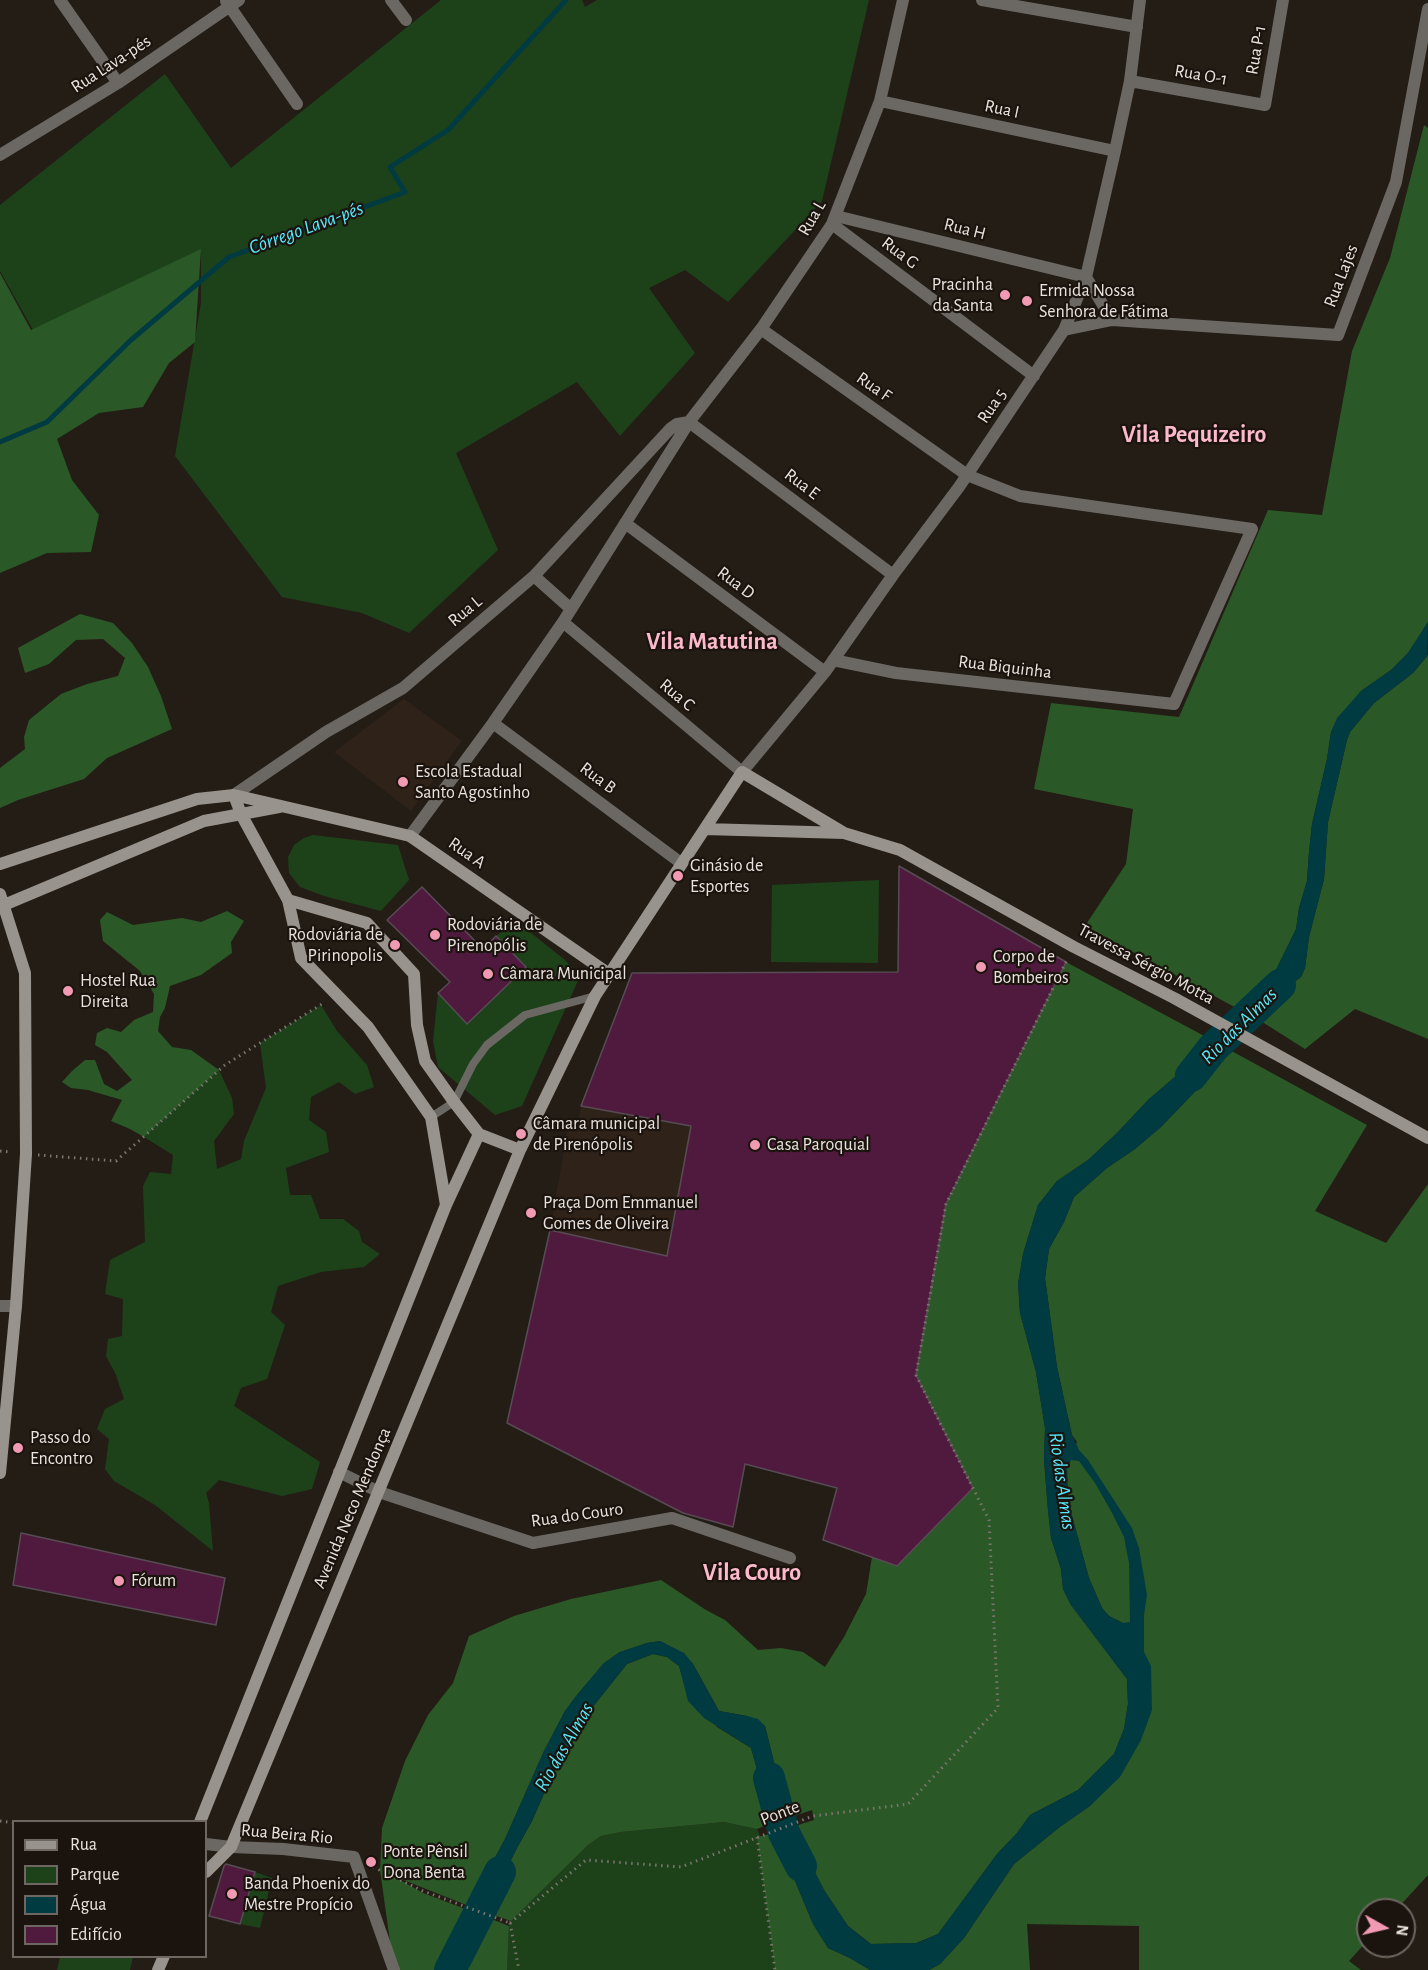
<!DOCTYPE html>
<meta charset="utf-8">
<style>
body{margin:0}
#map{position:relative;width:1428px;height:1970px;overflow:hidden;background:#241d16;font-family:"Alegreya Sans",sans-serif}
canvas{display:block}
.legend{position:absolute;left:12px;top:1820px;width:195px;height:138px;box-sizing:border-box;background:#1b130d;border:2px solid #6d6661;margin:0;padding:8px 10px;list-style:none;font-size:18px;color:#e9e3df}
.legend li{display:flex;align-items:center;gap:12px;height:30px}
.legend b{width:30px;border:2px solid #6d6661}
.north{position:absolute;left:1356px;top:1898px;width:60px;height:60px;box-sizing:border-box;background:#1b130d;border:2px solid #6d6661;border-radius:50%;rotate:98deg;font-size:16px;font-weight:700;line-height:24px;text-align:center;color:#e9e3df}
.north::after{content:'';display:block;margin:auto;width:21px;height:27px;background:#f19ab4;clip-path:polygon(50% 0,100% 100%,50% 72%,0 100%)}
</style>
<div id="map">
<canvas width="1428" height="1970"></canvas>
<ul class="legend">
<li><b style="height:8px;background:#98938c"></b>Rua</li>
<li><b style="height:16px;background:#1d421a"></b>Parque</li>
<li><b style="height:16px;background:#003b41"></b>Água</li>
<li><b style="height:16px;background:#501a3f"></b>Edifício</li>
</ul>
<div class="north">N</div>
</div>
<script>
const ctx = document.querySelector('canvas').getContext('2d');
ctx.lineJoin = 'round';
function fillPath(path, color) { ctx.fillStyle = color; ctx.fill(path, 'evenodd'); }
const shape = rows => new Path2D(rows.map(r => 'M' + r).join(''));
function strokePath(path, color, width, dash) { ctx.strokeStyle = color; ctx.lineWidth = width; ctx.lineCap = dash ? 'butt' : 'round'; ctx.setLineDash(dash || []); ctx.stroke(path); }
function write(font, color, halo, rows, align = 'center') {
  ctx.font = font + ' "Alegreya Sans",sans-serif'; ctx.lineWidth = 4.5; ctx.setLineDash([]); ctx.textBaseline = 'middle'; ctx.strokeStyle = halo; ctx.fillStyle = color; for (const [text, x, y, turn = 0] of rows) {
    ctx.save(); ctx.translate(x, y); ctx.rotate((+turn || 0) * Math.PI / 180); ctx.textAlign = isNaN(turn) ? turn : align; if (halo) ctx.strokeText(text, 0, 0); ctx.fillText(text, 0, 0); ctx.restore();
  }
}
fillPath(shape([
 [404,699,462,741,411,811,334,752],
 [581,1106,691,1126,667,1256,550,1230,568,1127,577,1128]
]), '#2f2218');
fillPath(shape([
 [441,0,582,0,585,7,597,0,869,0,822,201,728,302,685,270,649,288,695,353,620,436,577,382,456,453,498,550,409,633,362,613,282,597,175,456,201,303,201,250,33,330,0,271,0,205,165,74,231,168],
 [313,835,398,845,409,880,381,911,324,896,300,887,289,873,288,857,294,845,304,838],
 [879,880,878,963,771,962,772,885],
 [516,921,565,960,580,976,522,1106,495,1115,438,1067,433,1041,438,993,466,1023,525,967,496,936],
 [321,1005,337,1031,367,1065,374,1087,355,1094,339,1082,311,1097,309,1120,326,1132,329,1152,286,1168,290,1195,311,1195,320,1219,343,1219,359,1231,362,1242,380,1254,364,1267,321,1272,278,1286,271,1312,285,1325,267,1379,241,1388,234,1406,320,1462,312,1489,282,1496,219,1480,206,1493,209,1503,213,1551,155,1505,114,1481,105,1469,109,1439,97,1429,105,1409,124,1399,116,1375,106,1356,108,1339,122,1336,123,1299,105,1294,110,1260,145,1242,143,1186,150,1172,171,1174,173,1155,144,1137,219,1070,232,1098,234,1114,214,1141,217,1169,241,1159,244,1141,266,1088,260,1043],
 [724,1822,757,1829,761,1838,757,1837,775,1970,507,1970,509,1926,511,1921,588,1845,601,1836,621,1832],
 [255,1872,272,1878,260,1928,240,1924],
 [60,1957,60,1956,133,1957,130,1970,57,1970]
]), '#1d421a');
fillPath(shape([
 [1424,125,1428,128,1428,622,1408,653,1391,670,1361,691,1331,732,1327,759,1312,824,1309,852,1307,881,1299,908,1296,929,1275,972,1263,987,1240,1010,1085,926,1126,864,1133,809,1034,789,1051,703,1179,717,1268,510,1322,515,1352,351,1390,258],
 [201,249,195,342,169,363,143,407,99,413,57,439,72,480,99,515,91,552,47,553,0,573,0,273,31,330],
 [80,614,113,623,132,643,148,667,161,696,172,729,107,758,84,779,18,800,0,808,0,768,25,749,24,737,29,720,61,694,87,684,118,676,125,658,103,639,76,640,49,664,25,673,18,648],
 [1428,655,1428,1039,1355,1009,1305,1049,1256,1018,1268,1011,1285,989,1301,977,1305,968,1309,937,1324,879,1328,822,1347,740,1350,732,1374,703,1413,673],
 [227,911,244,921,231,942,232,953,201,975,170,986,165,1008,160,1017,158,1031,172,1047,191,1050,219,1070,144,1137,130,1129,111,1121,122,1100,88,1090,71,1088,62,1082,72,1071,85,1060,95,1060,104,1084,117,1091,132,1080,107,1052,95,1045,97,1033,107,1028,121,1032,134,1020,153,1012,154,994,140,971,103,941,100,920,107,912,133,925,182,918,201,922],
 [1066,962,1208,1038,1176,1076,1149,1099,1117,1133,1088,1160,1057,1181,1038,1205,1023,1254,1018,1284,1020,1313,1036,1372,1045,1428,1044,1460,1048,1510,1051,1538,1061,1569,1063,1589,1071,1605,1127,1679,1128,1704,1124,1729,1114,1754,1078,1790,1030,1815,1017,1833,997,1854,938,1934,916,1943,871,1944,848,1926,824,1890,806,1855,799,1836,792,1827,814,1820,812,1810,788,1818,765,1726,747,1716,719,1711,693,1664,684,1654,660,1641,647,1643,620,1652,604,1663,577,1695,565,1711,544,1751,505,1839,469,1906,391,1875,423,1893,468,1910,455,1940,438,1970,394,1970,380,1870,382,1828,405,1761,428,1715,453,1683,469,1636,514,1616,571,1599,661,1580,706,1610,725,1620,758,1650,781,1648,803,1652,825,1667,844,1637,866,1594,872,1557,897,1566,973,1488,916,1375,946,1204],
 [1228,1049,1367,1125,1315,1211,1386,1243,1428,1184,1428,1875,1396,1910,1368,1910,1368,1940,1349,1961,1361,1970,1139,1970,1139,1926,1027,1924,1030,1970,929,1970,940,1964,964,1938,1014,1864,1061,1826,1090,1806,1141,1740,1123,1623,1109,1616,1102,1608,1089,1578,1068,1501,1067,1469,1077,1442,1072,1435,1057,1367,1045,1278,1049,1249,1064,1222,1074,1197,1107,1168,1135,1149,1161,1127,1210,1076],
 [653,1654,667,1657,679,1666,683,1678,717,1727,751,1748,772,1823,757,1829,724,1822,621,1832,601,1836,588,1845,511,1921,485,1912,517,1848,532,1821,561,1755,580,1723,627,1664],
 [775,1833,813,1924,828,1948,850,1958,870,1970,775,1970,757,1837],
 [484,1916,509,1926,507,1970,464,1970,477,1942]
]), '#2a5927');
fillPath(shape([
 [1428,622,1427,656,1413,673,1374,703,1350,732,1347,740,1328,822,1324,879,1309,937,1305,968,1301,977,1285,989,1268,1011,1256,1018,1240,1010,1263,987,1275,972,1296,929,1299,908,1307,881,1309,852,1312,824,1327,759,1331,732,1337,718,1361,691,1391,670,1408,653],
 [1208,1038,1228,1049,1210,1076,1161,1127,1135,1149,1107,1168,1074,1197,1064,1222,1049,1249,1045,1278,1057,1367,1072,1435,1079,1450,1088,1460,1132,1528,1139,1548,1147,1595,1144,1615,1144,1652,1151,1666,1152,1710,1141,1740,1120,1777,1090,1806,1061,1826,1014,1864,964,1938,940,1964,929,1970,870,1970,850,1958,828,1948,813,1924,774,1830,792,1827,799,1836,806,1855,824,1890,848,1926,860,1936,871,1944,917,1943,938,1934,997,1854,1017,1833,1030,1815,1078,1790,1114,1754,1124,1729,1128,1704,1127,1679,1071,1605,1063,1589,1061,1569,1051,1538,1048,1510,1044,1460,1045,1428,1036,1372,1020,1313,1018,1284,1023,1254,1038,1205,1057,1181,1088,1160,1117,1133,1149,1099,1176,1076],
 [1071,1460,1079,1461,1095,1483,1111,1511,1124,1537,1129,1563,1130,1622,1123,1623,1109,1616,1102,1608,1089,1578,1068,1501,1067,1469],
 [660,1641,684,1653,693,1664,719,1711,747,1716,758,1719,765,1726,788,1818,772,1823,751,1748,704,1718,688,1701,679,1666,667,1657,653,1654,627,1664,580,1723,561,1755,532,1821,517,1848,485,1912,469,1906,505,1839,544,1751,565,1711,577,1695,604,1663,620,1652,647,1643],
 [468,1910,484,1916,477,1942,469,1960,464,1970,438,1970,455,1940]
]), '#003b41');
strokePath(shape([
 [0,442,47,422,131,340,229,257,405,192,390,167,448,130,566,0]
]), '#003b41', 5);
strokePath(shape([
 [1191,1076,1213,1048,1280,985],
 [769,1778,784,1833,801,1866],
 [450,1970,500,1872]
]), '#003b41', 32);
const building = shape([
 [899,866,1066,962,946,1204,916,1375,973,1488,897,1566,823,1540,837,1488,745,1464,733,1527,683,1513,507,1423,550,1230,667,1256,691,1126,581,1106,632,973,898,972,899,866],
 [422,887,483,949,496,936,526,967,467,1024,438,993,450,982,387,920,422,887],
 [21,1533,225,1578,216,1625,13,1585,21,1533],
 [226,1864,255,1872,240,1924,209,1916,224,1866,226,1864]
]);
fillPath(building, '#501a3f');
strokePath(building, '#574c53', 1.5);
strokePath(shape([
 [0,1151,11,1152],
 [38,1155,116,1161,225,1065,325,1002],
 [0,1821,14,1823],
 [757,1837,775,1970],
 [373,1867,423,1891,510,1923],
 [510,1923,586,1860,681,1867,813,1816,908,1804,998,1708,989,1520,916,1375,946,1204,1067,960],
 [510,1923,519,1970]
]), '#7c7570', 3, [1.5, 4.5]);
strokePath(shape([
 [431,1117,454,1102,473,1064,487,1045,525,1015,595,996]
]), '#6b6864', 8);
strokePath(shape([
 [60,0,118,83],
 [391,0,406,20],
 [982,0,1137,27],
 [226,1,297,104],
 [1130,81,1265,105,1283,0],
 [880,101,1115,151],
 [0,155,118,83,239,0],
 [836,216,1086,277,1112,320],
 [832,224,1034,376],
 [761,329,967,475,1020,496,1252,529,1174,704,896,673,833,660],
 [1064,330,1112,320,1338,335,1396,182,1428,9],
 [689,422,893,575],
 [625,523,825,672],
 [534,576,571,609],
 [563,622,742,772,825,672,893,575,959,487,1064,330,1086,277,1115,151,1130,81,1140,0],
 [493,723,681,863],
 [234,795,326,732,403,688,534,576,670,429,677,424,689,422],
 [410,836,493,723,563,622,689,422,761,329,832,224,880,101,903,0],
 [0,1306,16,1306],
 [339,1472,379,1492,533,1543,672,1518,790,1558],
 [206,1844,231,1847,283,1849,354,1857,394,1970]
]), '#6b6864', 12);
strokePath(shape([
 [234,795,241,814,288,900,301,958,368,1027,431,1117,446,1205],
 [705,829,844,833,900,850,1074,947,1174,998,1428,1138],
 [0,864,197,799,234,795,410,836,609,974],
 [0,894,25,973,26,1154,16,1306,0,1473],
 [288,900,367,923,414,974,417,1025,425,1061,454,1102,479,1134,520,1150],
 [4,905,204,821,279,807],
 [200,1822,446,1205,479,1134],
 [206,1872,231,1847,520,1150,595,996,742,772,844,833],
 [158,1970,164,1956]
]), '#98938c', 12);
for (const [x, y, r, color] of [
 [1005,295,6,"#f19ab4"],
 [1027,301,6,"#f19ab4"],
 [403,782,6,"#f19ab4"],
 [678,876,6,"#f19ab4"],
 [435,935,6,"#f19ab4"],
 [395,945,6,"#f19ab4"],
 [981,967,6,"#f19ab4"],
 [488,974,6,"#f19ab4"],
 [68,991,6,"#f19ab4"],
 [521,1134,6,"#f19ab4"],
 [755,1145,6,"#f19ab4"],
 [531,1213,6,"#f19ab4"],
 [18,1448,6,"#f19ab4"],
 [119,1581,6,"#f19ab4"],
 [371,1862,6,"#f19ab4"],
 [232,1894,6,"#f19ab4"]
]) { const dot = new Path2D(); dot.arc(x, y, r, 0, 2 * Math.PI); ctx.fillStyle = color; ctx.fill(dot); strokePath(dot, '#1b130d', 2); }
write('18px', '#e9e3df', '#1b130d', [
 ["Rua P-1",1256,50,-80],
 ["Rua Lava-pés",111,64,-33],
 ["Rua O-1",1201,75,10],
 ["Rua I",1002,109,12],
 ["Rua L",812,218,-60],
 ["Rua H",965,229,14],
 ["Rua G",900,253,37],
 ["Rua Lajes",1341,276,-69],
 ["Rua F",874,387,35],
 ["Rua 5",992,406,-56],
 ["Rua E",802,484,37],
 ["Rua D",736,583,37],
 ["Rua L",465,611,-40],
 ["Rua Biquinha",1005,667,7],
 ["Rua C",677,695,40],
 ["Rua B",598,778,37],
 ["Rua A",467,853,35],
 ["Travessa Sérgio Motta",1146,964,28],
 ["Avenida Neco Mendonça",352,1508,-67],
 ["Rua do Couro",577,1515,-8],
 ["Ponte",780,1813,-21],
 ["Rua Beira Rio",287,1834,5]
]);
write('18px', '#e9e3df', '#1b130d', [
 ["Pracinha",993,285,"right"],
 ["da Santa",993,306,"right"],
 ["Ermida Nossa",1039,291],
 ["Senhora de Fátima",1039,312],
 ["Escola Estadual",415,772],
 ["Santo Agostinho",415,793],
 ["Ginásio de",690,866],
 ["Esportes",690,887],
 ["Rodoviária de",447,925],
 ["Pirenopólis",447,946],
 ["Rodoviária de",383,935,"right"],
 ["Pirinopolis",383,956,"right"],
 ["Corpo de",993,957],
 ["Bombeiros",993,978],
 ["Câmara Municipal",500,974],
 ["Hostel Rua",80,981],
 ["Direita",80,1002],
 ["Câmara municipal",533,1124],
 ["de Pirenópolis",533,1145],
 ["Casa Paroquial",767,1145],
 ["Praça Dom Emmanuel",543,1203],
 ["Gomes de Oliveira",543,1224],
 ["Passo do",30,1438],
 ["Encontro",30,1459],
 ["Fórum",131,1581],
 ["Ponte Pênsil",383,1852],
 ["Dona Benta",383,1873],
 ["Banda Phoenix do",244,1884],
 ["Mestre Propício",244,1905]
], 'left');
write('italic 20px', '#55e8f8', '#1b130d', [
 ["Córrego Lava-pés",306,228,-20],
 ["Rio das Almas",1239,1026,-45],
 ["Rio das Almas",1062,1481,82],
 ["Rio das Almas",564,1747,-60]
]);
write('bold 24px', '#fcb9cc', '#1b130d', [
 ["Vila Pequizeiro",1194,435],
 ["Vila Matutina",712,642],
 ["Vila Couro",752,1573]
]);
</script>
